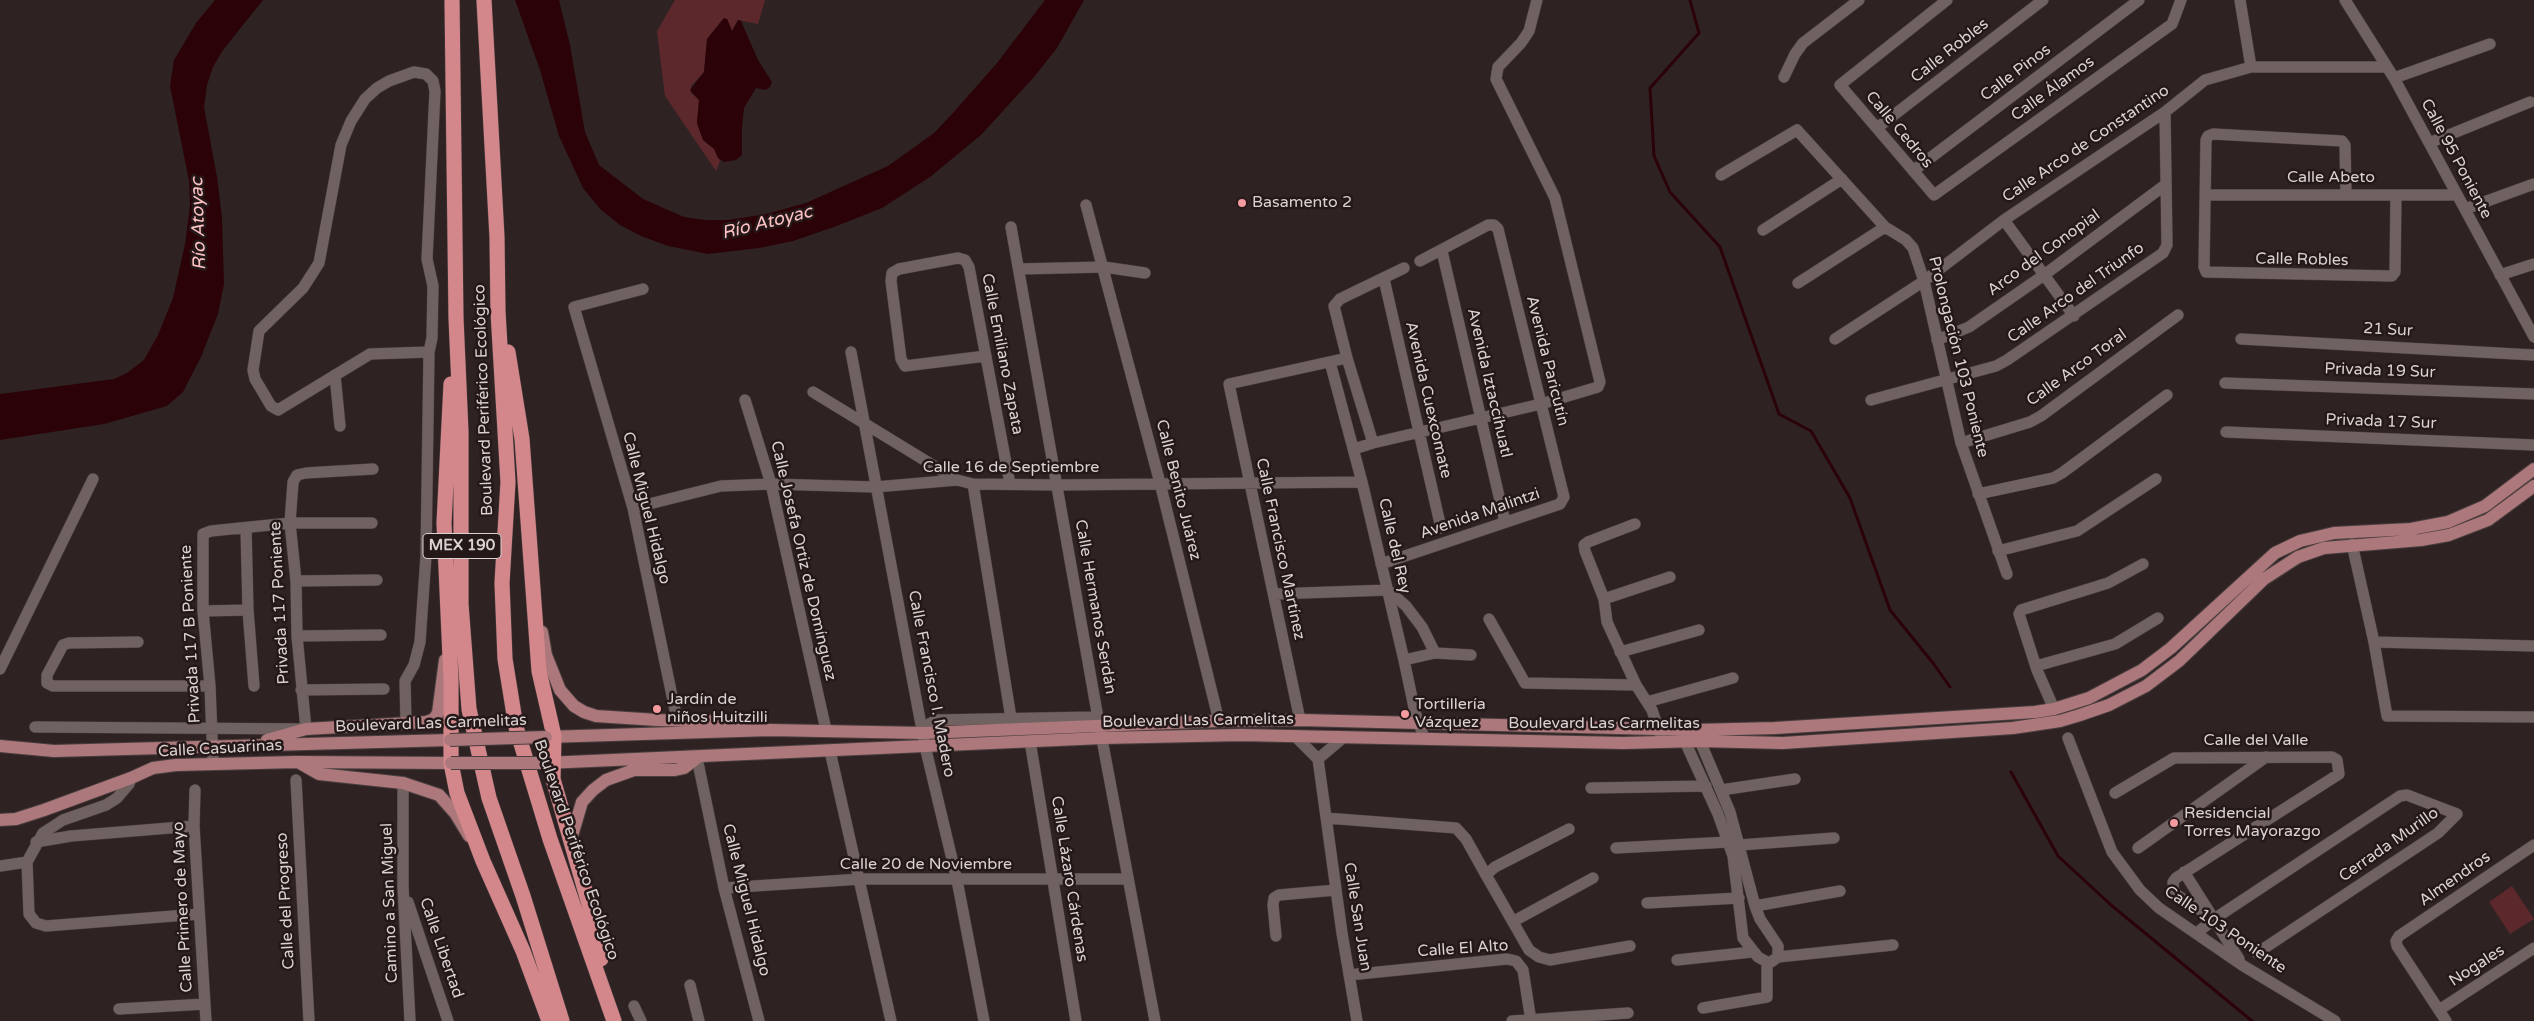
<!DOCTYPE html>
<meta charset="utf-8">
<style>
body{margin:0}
canvas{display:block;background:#2f2222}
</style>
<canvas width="2534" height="1021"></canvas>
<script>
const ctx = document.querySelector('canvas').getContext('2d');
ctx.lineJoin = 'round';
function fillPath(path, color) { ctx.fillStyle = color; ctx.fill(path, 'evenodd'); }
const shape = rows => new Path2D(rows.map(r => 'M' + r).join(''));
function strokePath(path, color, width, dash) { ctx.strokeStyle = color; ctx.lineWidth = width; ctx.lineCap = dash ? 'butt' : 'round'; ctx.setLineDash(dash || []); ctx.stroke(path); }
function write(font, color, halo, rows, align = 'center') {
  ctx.font = font + ' "Varela Round",sans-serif'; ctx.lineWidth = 5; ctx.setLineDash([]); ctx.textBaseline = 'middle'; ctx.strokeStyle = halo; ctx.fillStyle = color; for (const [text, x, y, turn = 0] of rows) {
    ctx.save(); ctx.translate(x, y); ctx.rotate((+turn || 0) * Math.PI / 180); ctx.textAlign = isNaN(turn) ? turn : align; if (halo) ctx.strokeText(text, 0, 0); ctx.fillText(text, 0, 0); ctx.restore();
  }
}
fillPath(shape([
 [675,0,765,0,758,24,738,20,732,31,727,19,722,20,707,39,704,72,691,86,691,93,699,100,697,123,703,140,715,149,720,161,716,171,665,96,657,31],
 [2512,886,2534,919,2510,934,2489,902]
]), '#5c282c');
fillPath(shape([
 [215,0,263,0,223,50,213,67,207,85,204,107,217,177,222,218,224,284,218,314,201,357,183,392,167,406,104,424,0,440,0,394,114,379,127,373,144,360,158,335,173,298,185,244,190,206,189,181,170,86,174,60,196,23],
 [515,0,559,0,570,45,585,132,599,165,643,199,684,217,705,220,728,220,766,214,806,203,888,166,934,133,952,114,997,63,1045,0,1084,0,1057,48,1034,77,981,135,930,177,882,208,834,227,793,241,759,248,708,254,668,246,641,236,620,225,600,209,583,188,559,136,540,70],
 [724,18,727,19,732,31,738,20,741,21,758,60,772,82,770,87,765,90,756,88,744,108,742,127,742,155,736,160,724,162,718,158,714,149,703,140,697,123,699,100,690,90,704,72,707,39]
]), '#2a0207');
strokePath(shape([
 [1690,0,1699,33,1650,88,1654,156,1670,192,1720,247,1779,414,1811,431,1850,498,1890,610,1933,663,1950,687],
 [2011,772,2058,856,2111,905,2252,1021]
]), '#2a0207', 3);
const minor = shape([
 [1947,0,1840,85,1934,195,2172,24,2181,0],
 [2240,0,2251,67],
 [2345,0,2394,78,2534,337],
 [1784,77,1795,54,1803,43,1859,0],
 [2394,78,2490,44],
 [1877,128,2043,0],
 [2429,143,2530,102],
 [1913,171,2139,0],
 [1721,175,1797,130,1885,227,1906,240,1913,248,1924,281,1961,443,2007,574],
 [2206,195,2457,195],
 [2346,195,2345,145,2342,141,2213,134,2208,136,2206,140,2204,267,2206,272,2392,276,2395,272,2396,195],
 [1086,205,1160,483,1219,721],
 [2465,209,2534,184],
 [2004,220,2074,316],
 [1011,227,1098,718,1155,1021],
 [1763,230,1842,179],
 [1442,251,1505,522],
 [1019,269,1104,267,1145,273],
 [2500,275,2534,264],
 [1384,279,1441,528],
 [1798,283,1885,227],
 [643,289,574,307,633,508,677,720],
 [1835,339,1924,281,2004,220,2165,112,2205,80,2251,67,2387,67],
 [2241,339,2534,355],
 [1937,340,1969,327,2044,275,2165,185],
 [851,352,925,746,957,880,984,1021],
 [986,356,905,366,901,359,891,281,892,273,899,269,958,258,965,260,969,267,1010,484],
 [1330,362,1362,482,1404,660,1415,712,1424,738],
 [335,375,340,426],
 [2225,383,2534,394],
 [813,392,957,480],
 [745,400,771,484,826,730],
 [1871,400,1996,366,2007,360,2163,253,2167,245,2165,112],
 [2226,432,2534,445],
 [1373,443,1347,358,1334,306,1340,299,1404,268],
 [1961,443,2030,422,2041,416,2178,315],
 [1354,449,1373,443,1541,404,1598,387,1600,382,1555,198,1496,79,1498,67,1521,43,1529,31,1537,0],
 [973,484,1011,718],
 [1978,494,2053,478,2062,473,2167,395],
 [633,508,721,486,771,484,875,487,957,480,973,484,1057,485,1362,482],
 [1635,524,1588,542,1584,545,1585,551,1604,599,1607,622,1636,685,1652,710,1661,737],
 [246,528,248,610,254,686],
 [2352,544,2374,642,2387,716,2534,717],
 [1998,551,2077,531,2156,479],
 [1381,564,1560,504,1564,497,1498,229,1494,225,1488,225,1420,261],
 [296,581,377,580],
 [1274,594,1388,590,1406,606,1422,627,1435,653],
 [1604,599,1670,577],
 [203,611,248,610],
 [1489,619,1525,683,1636,685],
 [297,636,381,635],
 [138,642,69,643,63,645,47,675,47,683,53,686,210,686],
 [2374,642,2534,646],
 [1620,652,1699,630],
 [1404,660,1435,653,1471,655],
 [2036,666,2115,644,2158,618],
 [0,669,93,479],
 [301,690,384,689],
 [1647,702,1733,678],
 [2054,709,2037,670,2019,614,2021,610,2108,583,2143,564],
 [1300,720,1229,384,1347,358],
 [406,722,405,681,414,665,420,642,426,556,429,352,432,338,433,286,427,259,435,91,433,81,426,74,414,72,389,81,377,88,365,99,351,121,341,145,319,263,303,288,259,331,253,370,255,379,271,406,278,410,370,354,429,352],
 [35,727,306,729,297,636,296,581,290,523,293,482,297,475,306,473,373,469],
 [923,733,929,724,937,720,1092,717,1099,724],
 [1682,735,1718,814,1733,856,1743,938,1758,957,1767,962,1771,962,1778,957,1778,946,1760,919,1755,906,1730,812,1697,734],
 [1295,736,1318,759,1344,737],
 [2068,738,2112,852,2140,890,2159,908,2242,965,2335,1021],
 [1030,741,1076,1021],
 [830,751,891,1021],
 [697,758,724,888,759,1021],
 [1318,759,1342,933,1357,1021],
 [213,762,210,686,203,611,203,534,211,531,290,523,372,523],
 [131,778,129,784,117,798,106,805,63,820,43,833,27,862,29,914,36,923,46,926,199,914],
 [296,780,309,1021],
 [403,783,403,886,410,1021],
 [1591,788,1706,786],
 [195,790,194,826,206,1021],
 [1721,790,1795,779],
 [2115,793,2174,758,2332,757,2337,760,2339,774,2176,878,2173,882,2174,893,2214,919],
 [1326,818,1456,828,1466,839,1486,875],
 [1569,829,1495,867,1486,875,1529,950,1539,957,1550,960,1630,946],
 [36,842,71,836,194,826],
 [1740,845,1834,838],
 [1616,848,1728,842],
 [2138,848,2266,757],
 [0,866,27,862],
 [2184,872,2239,959],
 [724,888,861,879,1128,879],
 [408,902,448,1021],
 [1647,903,1739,898],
 [1755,906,1840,891],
 [1514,921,1593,878],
 [2197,933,2214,919,2400,796,2407,795,2457,814,2438,833,2257,953],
 [1276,936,1273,905,1274,898,1279,895,1336,890],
 [1778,957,1893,945],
 [1677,960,1752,952],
 [1349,975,1507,959,1516,961,1523,970,1531,1021],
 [690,985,699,1021],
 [634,1006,641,1021],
 [1703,1008,1767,997,1767,962],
 [119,1009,205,1004],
 [2439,1010,2534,948],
 [1512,1021,1628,1013],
 [2446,1021,2397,946,2396,941,2399,936,2534,845]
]);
const major = shape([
 [542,632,546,655,560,690,574,706,584,712,596,716,657,720,747,722],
 [546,737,770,730,923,733,1219,721,1300,720,1696,730,1775,728,2035,712,2054,709,2089,698,2142,670,2171,648,2275,553,2300,541,2334,533,2411,529,2448,522,2485,506,2534,469],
 [267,740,306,729,426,722,434,719,438,713,445,660],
 [0,746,54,751,450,740],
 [298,762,319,774,403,783,439,795,455,813,469,836],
 [546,763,1102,738,1240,735,1624,743,1699,741,1783,743,2013,728,2060,721,2080,715,2109,705,2146,686,2179,661,2264,579,2298,557,2324,548,2421,540,2449,535,2488,520,2534,486],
 [0,820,16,819,44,810,131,778,153,768,176,765,296,762,451,763],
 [571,839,582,802,593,790,606,780,634,770,675,770,684,768,697,758]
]);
const highway = shape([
 [452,0,456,318,461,432,461,604,469,709,489,798,523,896,562,1021],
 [484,0,497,237,498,312,508,482,502,583,505,659,516,727,550,839,614,1021],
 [508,352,522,439,539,671,554,736,553,779,595,925,601,959],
 [451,384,444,523,451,680,451,763,457,793,483,861,523,951,549,1021]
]);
strokePath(minor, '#4a3e3f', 12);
strokePath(major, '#4a3e3f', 14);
strokePath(highway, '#4a3e3f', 16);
strokePath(minor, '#716262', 11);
strokePath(major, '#ac787b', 12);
strokePath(highway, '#d4878b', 15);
const majorBridge = shape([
 [450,740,546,737],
 [451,763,546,763]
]);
strokePath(majorBridge, '#4a3e3f', 14, []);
strokePath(majorBridge, '#ac787b', 12);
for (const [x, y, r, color] of [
 [1242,203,5,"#f49b9f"],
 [657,709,5,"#f49b9f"],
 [1405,714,5,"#f49b9f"],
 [2174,823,5,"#f49b9f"]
]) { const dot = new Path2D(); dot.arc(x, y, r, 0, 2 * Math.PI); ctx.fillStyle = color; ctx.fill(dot); strokePath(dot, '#251819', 2); }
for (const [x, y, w] of [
 [462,546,78]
]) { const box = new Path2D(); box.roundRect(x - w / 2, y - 12.5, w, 25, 4); ctx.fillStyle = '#251819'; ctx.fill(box); strokePath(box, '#dad1d1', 1); }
write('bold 15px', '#dad1d1', null, [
 ["MEX 190",462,546]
]);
write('16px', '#dad1d1', '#251819', [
 ["Calle Robles",1950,51,-38],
 ["Calle Pinos",2016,73,-37],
 ["Calle Álamos",2053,89,-36],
 ["Calle Cedros",1899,130,50],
 ["Calle Arco de Constantino",2086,144,-34],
 ["Calle 95 Poniente",2456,159,62],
 ["Calle Abeto",2331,178],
 ["Arco del Conopial",2044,253,-36],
 ["Calle Robles",2302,260,1],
 ["Calle Arco del Triunfo",2076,293,-35],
 ["21 Sur",2388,330,3],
 ["Calle Emiliano Zapata",1002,354,79],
 ["Prolongación 103 Poniente",1958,357,76],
 ["Avenida Paricutín",1547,361,76],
 ["Calle Arco Toral",2077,368,-36],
 ["Privada 19 Sur",2380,371,2],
 ["Avenida Iztaccíhuatl",1489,383,77],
 ["Boulevard Periférico Ecológico",484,400,-92],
 ["Avenida Cuexcomate",1428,400,77],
 ["Privada 17 Sur",2381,422,2],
 ["Calle 16 de Septiembre",1011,468],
 ["Calle Benito Juárez",1178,490,76],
 ["Calle Miguel Hidalgo",646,508,76],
 ["Avenida Malintzi",1480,514,-19],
 ["Calle del Rey",1394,546,77],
 ["Calle Francisco Martínez",1280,549,78],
 ["Calle Josefa Ortiz de Domínguez",803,561,77],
 ["Privada 117 Poniente",280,603,-93],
 ["Calle Hermanos Serdán",1095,607,80],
 ["Privada 117 B Poniente",191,634,-93],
 ["Calle Francisco I. Madero",931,684,79],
 ["Boulevard Las Carmelitas",1198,721,-1],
 ["Boulevard Las Carmelitas",431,724,-2],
 ["Boulevard Las Carmelitas",1604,724],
 ["Calle del Valle",2256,741],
 ["Calle Casuarinas",220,749,-3],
 ["Cerrada Murillo",2389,845,-35],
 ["Boulevard Periférico Ecológico",576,850,71],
 ["Calle 20 de Noviembre",926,865],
 ["Calle Lázaro Cárdenas",1069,879,81],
 ["Almendros",2455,879,-35],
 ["Calle Miguel Hidalgo",746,900,76],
 ["Calle del Progreso",286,901,-93],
 ["Camino a San Miguel",390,903,-92],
 ["Calle Primero de Mayo",183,907,-93],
 ["Calle San Juan",1357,917,81],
 ["Calle 103 Poniente",2225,930,34],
 ["Calle Libertad",441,948,71],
 ["Calle El Alto",1463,949,-4],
 ["Nogales",2477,966,-33]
]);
write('16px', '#dad1d1', '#251819', [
 ["Basamento 2",1252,203],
 ["Jardín de",667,700],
 ["niños Huitzilli",667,718],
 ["Tortillería",1415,705],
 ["Vázquez",1415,723],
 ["Residencial",2184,814],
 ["Torres Mayorazgo",2184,832]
], 'left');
write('italic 18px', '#fec2c4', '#251819', [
 ["Río Atoyac",767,223,-14],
 ["Río Atoyac",199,224,-92]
]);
</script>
